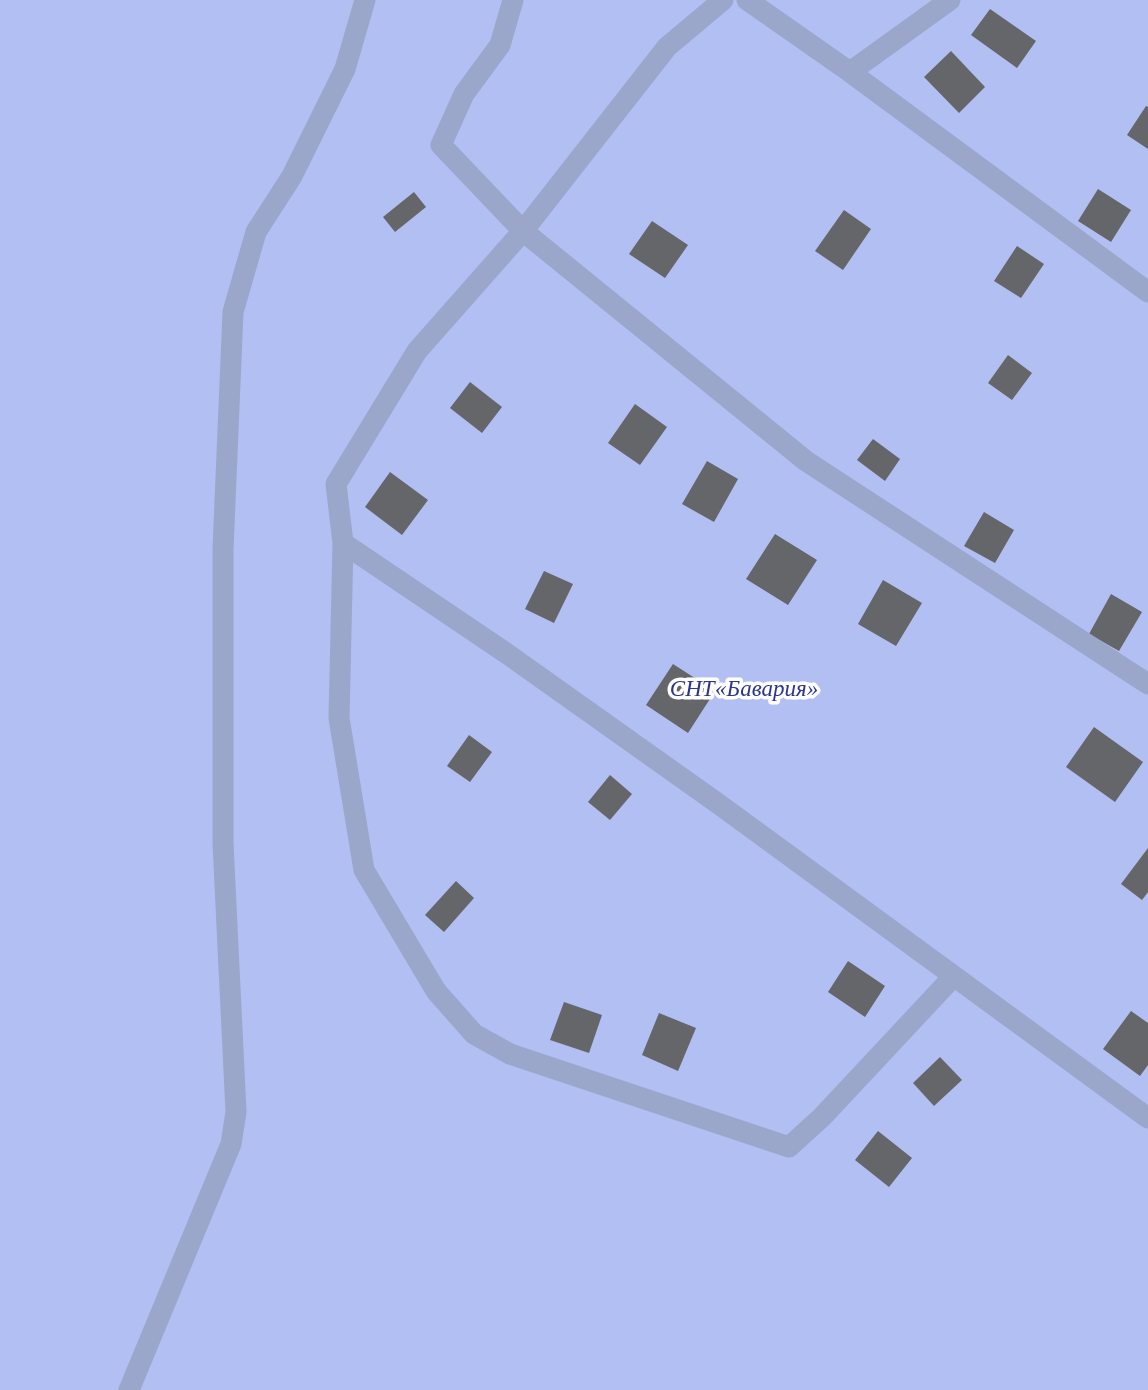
<!DOCTYPE html>
<meta charset="utf-8">
<style>
body{margin:0}
canvas{display:block;background:#eaebef}
</style>
<canvas width="1148" height="1390"></canvas>
<script>
const ctx = document.querySelector('canvas').getContext('2d');
ctx.lineJoin = 'round';
function fillPath(path, color) { ctx.fillStyle = color; ctx.fill(path, 'evenodd'); }
const shape = rows => new Path2D(rows.map(r => 'M' + r).join(''));
function strokePath(path, color, width, dash) { ctx.strokeStyle = color; ctx.lineWidth = width; ctx.lineCap = dash ? 'butt' : 'round'; ctx.setLineDash(dash || []); ctx.stroke(path); }
function write(font, color, halo, rows, align = 'center') {
  ctx.font = font + ' "Times New Roman",serif'; ctx.lineWidth = 7; ctx.setLineDash([]); ctx.textBaseline = 'middle'; ctx.strokeStyle = halo; ctx.fillStyle = color; for (const [text, x, y, turn = 0] of rows) {
    ctx.save(); ctx.translate(x, y); ctx.rotate((+turn || 0) * Math.PI / 180); ctx.textAlign = isNaN(turn) ? turn : align; if (halo) ctx.strokeText(text, 0, 0); ctx.fillText(text, 0, 0); ctx.restore();
  }
}
fillPath(shape([
 [0,0,1148,0,1148,1390,0,1390]
]), '#b1bff2');
fillPath(shape([
 [990,9,1036,41,1017,68,971,35],
 [951,51,985,87,959,113,924,77],
 [1146,106,1148,107,1148,149,1127,135],
 [1098,189,1131,210,1111,242,1078,221],
 [414,192,426,207,395,232,383,217],
 [844,210,871,229,843,270,815,251],
 [652,221,688,245,665,278,629,254],
 [1017,246,1044,264,1021,298,994,281],
 [1008,355,1032,373,1012,400,988,383],
 [470,382,502,407,482,433,450,408],
 [635,404,667,427,640,465,608,443],
 [873,439,900,459,885,481,857,460],
 [707,461,738,479,714,522,682,504],
 [390,472,428,500,402,535,365,507],
 [984,512,1014,530,995,563,964,546],
 [775,534,817,560,788,605,746,579],
 [544,571,573,584,554,623,525,609],
 [883,580,922,603,896,646,858,624],
 [1111,594,1142,612,1119,651,1089,634],
 [673,664,715,691,688,733,646,705],
 [1094,727,1143,762,1115,802,1066,767],
 [469,735,492,752,470,782,447,766],
 [610,775,632,794,610,820,588,802],
 [1148,848,1148,892,1142,900,1121,884],
 [456,881,474,898,444,932,425,915],
 [848,961,885,986,865,1017,828,992],
 [564,1002,602,1015,589,1053,550,1040],
 [1131,1011,1148,1023,1148,1065,1140,1076,1103,1049],
 [659,1013,696,1028,678,1071,642,1055],
 [940,1057,962,1080,934,1106,913,1083],
 [878,1131,912,1158,889,1187,855,1160]
]), '#656669');
strokePath(shape([
 [513,0,500,45,464,94,441,145,523,231,806,461,1148,684],
 [723,0,667,47,523,231,417,351,336,484,343,543,339,718,364,870,436,991,474,1034,510,1054,789,1147,822,1117,952,978],
 [747,0,850,72,950,0],
 [850,72,1148,292],
 [343,543,506,653,720,805,1148,1118],
 [129,1390,231,1144,236,1112,223,843,223,549,233,312,256,232,292,176,345,69,365,0]
]), '#9ba6cb', 21);
write('italic 23px', '#2b3591', '#fff', [
 ["СНТ«Бавария»",744,690]
]);
</script>
